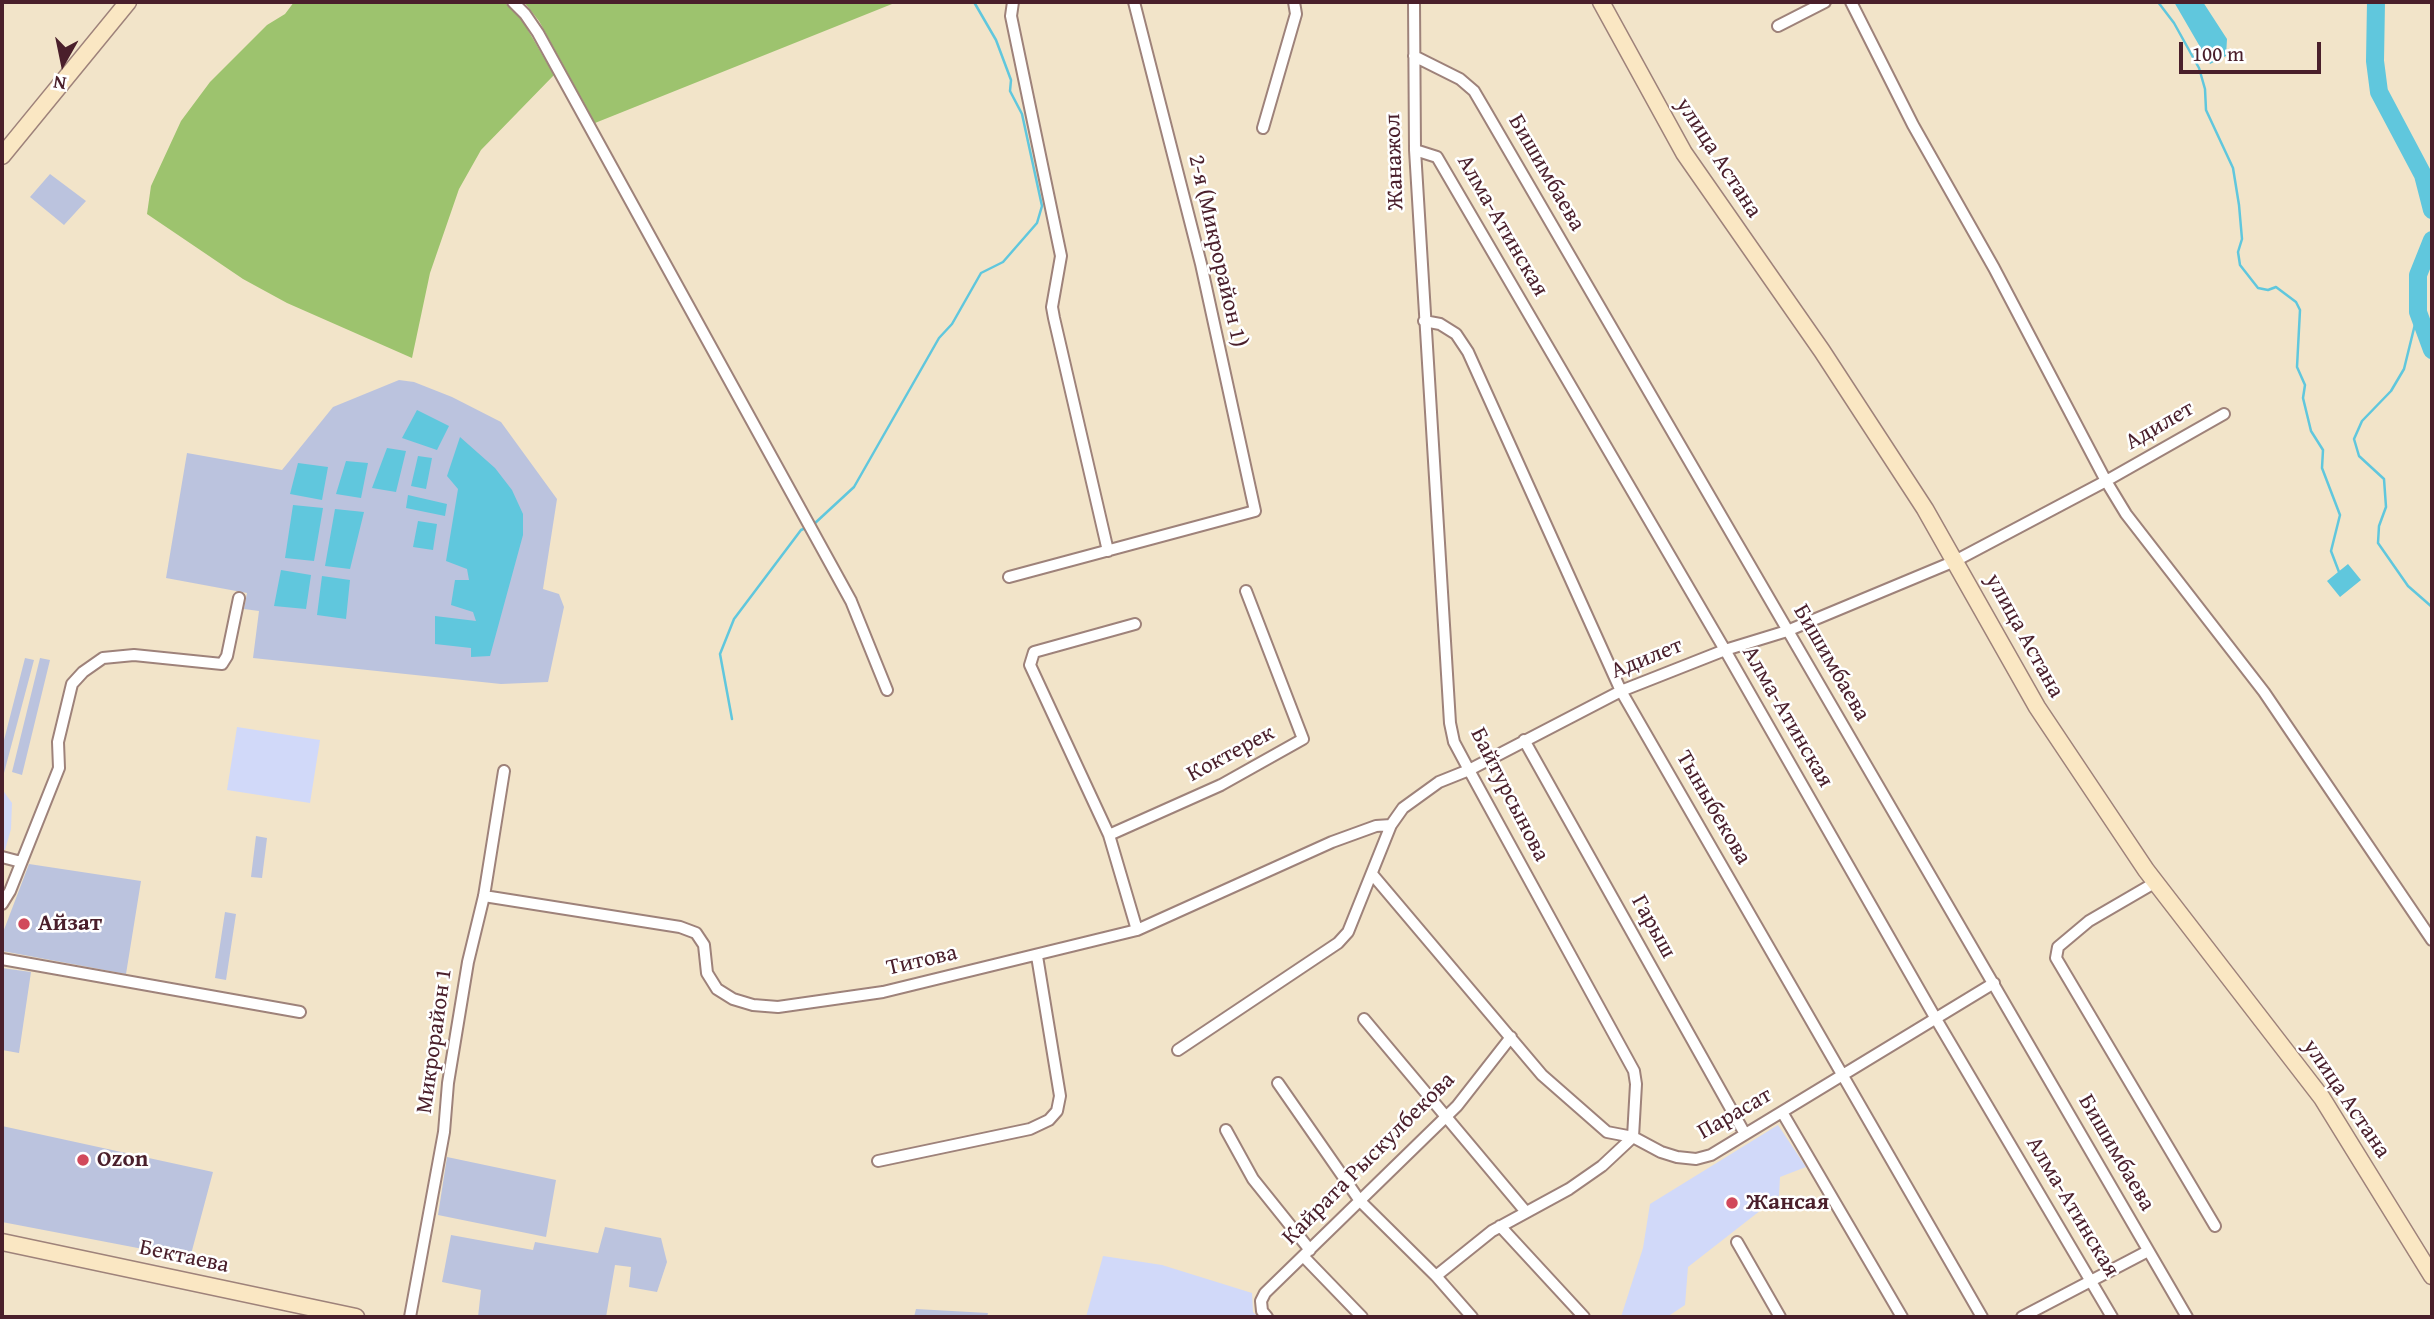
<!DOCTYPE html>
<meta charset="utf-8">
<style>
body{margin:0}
#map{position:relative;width:2434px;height:1319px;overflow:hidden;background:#f2e4c9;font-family:"Gentium Book Plus",serif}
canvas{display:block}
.frame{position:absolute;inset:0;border:4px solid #4a1f2b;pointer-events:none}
.north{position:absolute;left:28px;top:28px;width:70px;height:70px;-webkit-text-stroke:5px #fff;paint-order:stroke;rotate:189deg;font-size:19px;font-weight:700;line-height:28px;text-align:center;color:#4a1f2b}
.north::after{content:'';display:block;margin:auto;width:24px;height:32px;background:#4a1f2b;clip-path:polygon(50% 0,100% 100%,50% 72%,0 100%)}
.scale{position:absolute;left:2179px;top:42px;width:142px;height:32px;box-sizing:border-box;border:4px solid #4a1f2b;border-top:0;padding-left:9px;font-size:21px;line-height:24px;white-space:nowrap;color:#4a1f2b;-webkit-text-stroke:5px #fff;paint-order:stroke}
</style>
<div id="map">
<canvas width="2434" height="1319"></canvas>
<div class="frame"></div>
<div class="north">N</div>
<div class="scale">100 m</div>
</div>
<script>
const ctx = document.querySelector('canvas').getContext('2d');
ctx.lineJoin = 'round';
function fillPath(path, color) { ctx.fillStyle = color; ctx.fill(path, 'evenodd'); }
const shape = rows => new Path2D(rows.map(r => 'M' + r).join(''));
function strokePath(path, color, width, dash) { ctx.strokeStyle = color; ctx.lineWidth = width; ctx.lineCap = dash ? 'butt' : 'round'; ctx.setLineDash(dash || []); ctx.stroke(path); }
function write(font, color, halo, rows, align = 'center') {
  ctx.font = font + ' "Gentium Book Plus",serif'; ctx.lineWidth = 5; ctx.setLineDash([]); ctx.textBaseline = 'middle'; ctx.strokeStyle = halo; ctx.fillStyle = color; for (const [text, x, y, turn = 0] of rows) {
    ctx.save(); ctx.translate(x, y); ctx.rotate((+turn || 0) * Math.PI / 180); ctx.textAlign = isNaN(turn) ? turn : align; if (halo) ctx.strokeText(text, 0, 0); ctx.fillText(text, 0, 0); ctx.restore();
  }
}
fillPath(shape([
 [237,727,320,740,310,803,227,790],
 [2,789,12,803,11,829,5,850,2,849],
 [1778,1125,1806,1167,1780,1177,1779,1196,1688,1267,1685,1305,1667,1317,1621,1317,1643,1248,1650,1204],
 [1103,1256,1162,1265,1252,1293,1253,1312,1258,1317,1086,1317]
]), '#d1d9f9');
fillPath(shape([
 [50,174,86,201,64,225,30,197],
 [399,380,414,382,452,397,501,422,557,499,543,589,559,594,564,607,548,682,501,684,253,658,259,611,244,609,247,593,166,578,187,453,282,470,333,407],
 [25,658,34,660,4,773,2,772,2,748],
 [40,658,50,660,22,775,12,772],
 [256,836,267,838,262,878,251,877],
 [29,864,141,881,126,974,2,951,2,935],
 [225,912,236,914,226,980,215,978],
 [2,968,31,972,19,1053,2,1050],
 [2,1126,213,1172,190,1258,2,1222],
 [447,1157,556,1180,546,1237,438,1215],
 [605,1227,661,1238,667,1262,657,1292,629,1287,631,1267,615,1265,606,1317,478,1317,481,1290,442,1282,451,1235,533,1250,535,1242,598,1253],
 [916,1309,988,1313,987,1317,914,1317]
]), '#bbc3de');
fillPath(shape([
 [294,2,504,2,521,18,554,75,481,150,459,189,430,273,412,358,287,303,243,279,147,214,151,186,181,121,210,82,267,25,285,14],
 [524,2,897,2,595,123,539,21]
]), '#9dc36e');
fillPath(shape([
 [2174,2,2203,2,2227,39,2226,56,2210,64],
 [417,410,449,426,437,450,402,438],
 [460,437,495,468,512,490,523,514,523,535,490,656,471,657,471,648,435,644,435,616,476,621,473,612,451,605,455,580,469,580,467,569,446,561,458,489,447,476],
 [387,448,406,451,396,492,372,488],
 [418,456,432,458,426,489,411,486],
 [346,461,368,463,361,498,336,494],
 [298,463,328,467,322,500,290,494],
 [408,495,447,504,445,516,406,508],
 [293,505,323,508,314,561,285,558],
 [335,509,364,512,350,569,325,566],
 [418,521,437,524,433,550,413,547],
 [2348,564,2361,580,2340,597,2327,581],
 [281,570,311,575,306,609,274,606],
 [322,576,350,580,346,619,317,615]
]), '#60c7dd');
strokePath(shape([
 [2158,2,2174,23,2199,68,2205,89,2206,110,2233,168,2239,205,2242,239,2238,252,2240,265,2258,288,2268,290,2276,287,2296,302,2300,310,2297,367,2305,385,2303,398,2311,431,2323,450,2322,468,2340,515,2331,551,2339,572],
 [2418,312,2404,369,2391,391,2362,421,2354,439,2359,456,2384,479,2386,507,2379,526,2378,543,2408,586,2432,607],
 [814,524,854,487,939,338,952,324,981,273,1003,262,1037,223,1042,206,1022,114,1010,91,1011,80,996,40,974,2],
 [732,719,720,654,734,619,801,530,808,527]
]), '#60c7dd', 2.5);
strokePath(shape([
 [2376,2,2375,61,2379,92,2423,175,2432,210],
 [2432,240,2418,275,2418,312,2432,350]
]), '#60c7dd', 18);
const street = shape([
 [513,2,525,14,538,33,851,601,887,690],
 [1013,2,1011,16,1061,256,1052,307,1054,318,1108,551],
 [1414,2,1415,150,1450,723,1454,742,1469,770,1634,1071,1636,1084,1633,1137],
 [1851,2,1913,125,1994,268,2106,481,2126,514,2264,692,2432,940],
 [1778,26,1825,2],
 [1414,56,1460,79,1474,91,1484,108,2187,1317],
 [1263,128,1296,14,1294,2],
 [1415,150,1437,157,1725,650,1936,1019,2112,1317],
 [1424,321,1440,324,1456,334,1468,352,1621,691,1982,1317],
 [1009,577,1255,511,1201,264,1134,2],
 [1135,624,1034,652,1030,665,1109,835,1137,930],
 [1524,740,1745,1134],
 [1109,835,1221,785,1303,739,1246,591],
 [2,857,21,862],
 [1372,874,1542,1075,1607,1132,1633,1137,1661,1152,1677,1157,1696,1159,1711,1155,1994,983],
 [2156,882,2089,921,2058,947,2056,958,2215,1226],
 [484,896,680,927,696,933,704,945,707,973,717,989,733,999,753,1005,778,1007,883,992,1137,930,1332,842,1376,826,1391,825],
 [2,904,10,891,59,768,58,742,72,684,83,672,103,658,134,655,222,664,227,656,239,598],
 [2,959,300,1012],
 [1364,1019,1526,1212],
 [1178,1050,1338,943,1348,932,1391,825,1403,808,1439,782,1469,770,1621,691,1725,650,1787,631,1955,561,2106,481,2224,414],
 [1278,1083,1360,1201,1436,1276,1472,1317],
 [1782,1112,1902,1317],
 [1226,1130,1253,1179,1310,1250],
 [878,1161,1030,1129,1049,1120,1057,1111,1060,1096,1037,956],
 [1500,1226,1584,1317],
 [1737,1242,1780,1317],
 [1303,1256,1362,1317],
 [1436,1276,1492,1231,1569,1189,1602,1166,1633,1137],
 [410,1317,444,1132,448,1083,468,962,484,896,504,771],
 [1267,1317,1262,1311,1261,1301,1265,1293,1457,1106,1511,1037],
 [2022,1317,2148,1251]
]);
const secondary = shape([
 [1601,2,1684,153,1822,351,1925,509,2037,707,2146,870,2322,1098,2432,1276],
 [2,156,128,2],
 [2,1242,356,1317]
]);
strokePath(street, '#9e827a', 14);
strokePath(secondary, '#9e827a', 19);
strokePath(street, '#fff', 10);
strokePath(secondary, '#fae7c3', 16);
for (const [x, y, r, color] of [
 [24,924,7,"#d1495b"],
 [83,1160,7,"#d1495b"],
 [1732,1203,7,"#d1495b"]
]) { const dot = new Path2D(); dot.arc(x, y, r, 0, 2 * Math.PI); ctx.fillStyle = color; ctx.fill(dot); strokePath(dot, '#fff', 2.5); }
write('23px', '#4a1f2b', '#fff', [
 ["улица Астана",1718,158,57],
 ["Жанажол",1395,162,-92],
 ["Бишимбаева",1546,173,60],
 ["Алма-Атинская",1502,226,60],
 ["2-я (Микрорайон 1)",1217,251,77],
 ["Адилет",2160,426,-30],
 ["улица Астана",2024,636,61],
 ["Адилет",1647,659,-22],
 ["Бишимбаева",1831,663,60],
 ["Алма-Атинская",1787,717,60],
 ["Коктерек",1231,754,-28],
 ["Байтурсынова",1509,795,63],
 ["Тыныбекова",1713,808,60],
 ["Гарыш",1653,927,61],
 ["Титова",922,961,-13],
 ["Микрорайон 1",435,1041,-82],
 ["улица Астана",2346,1099,56],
 ["Парасат",1735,1114,-30],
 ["Бишимбаева",2116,1153,60],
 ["Кайрата Рыскулбекова",1369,1159,-45],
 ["Алма-Атинская",2072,1207,59],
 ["Бектаева",184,1257,12]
]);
write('bold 23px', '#4a1f2b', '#fff', [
 ["Айзат",38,924],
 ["Ozon",97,1160],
 ["Жансая",1746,1203]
], 'left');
</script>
